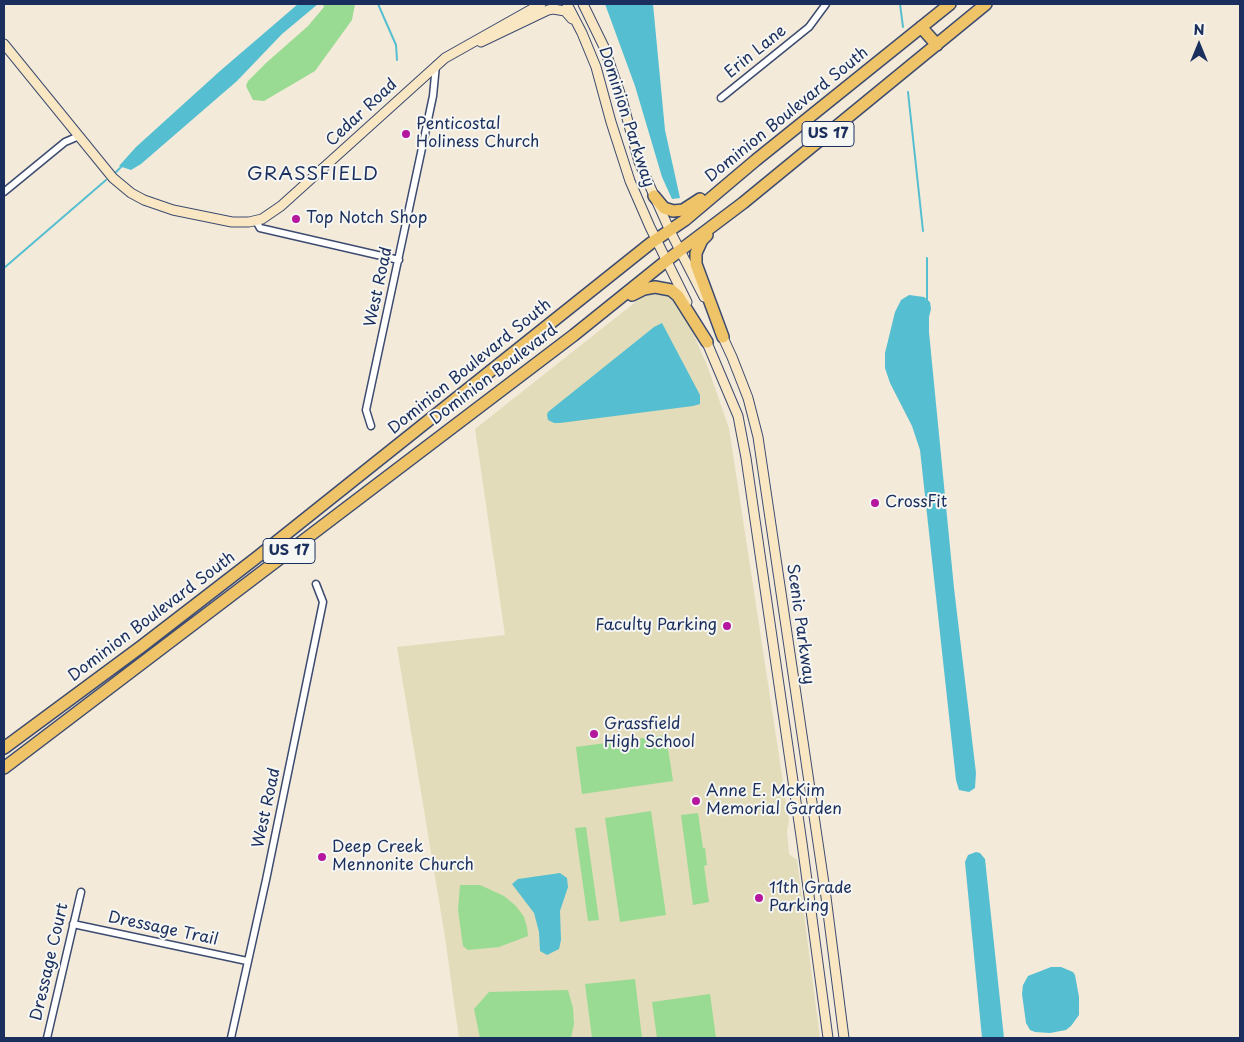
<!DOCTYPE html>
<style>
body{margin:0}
#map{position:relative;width:1244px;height:1042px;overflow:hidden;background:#f4ead9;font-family:"Playpen Sans",sans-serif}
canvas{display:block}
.frame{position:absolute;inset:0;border:5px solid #1b2f5e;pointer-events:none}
.north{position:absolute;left:1174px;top:20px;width:50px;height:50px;-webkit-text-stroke:4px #f6f6f2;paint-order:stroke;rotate:0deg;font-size:14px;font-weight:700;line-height:20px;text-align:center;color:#1b2f5e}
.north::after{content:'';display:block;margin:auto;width:18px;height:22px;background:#1b2f5e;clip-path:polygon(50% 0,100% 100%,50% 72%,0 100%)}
</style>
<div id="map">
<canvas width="1244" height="1042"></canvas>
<div class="frame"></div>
<div class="north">N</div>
</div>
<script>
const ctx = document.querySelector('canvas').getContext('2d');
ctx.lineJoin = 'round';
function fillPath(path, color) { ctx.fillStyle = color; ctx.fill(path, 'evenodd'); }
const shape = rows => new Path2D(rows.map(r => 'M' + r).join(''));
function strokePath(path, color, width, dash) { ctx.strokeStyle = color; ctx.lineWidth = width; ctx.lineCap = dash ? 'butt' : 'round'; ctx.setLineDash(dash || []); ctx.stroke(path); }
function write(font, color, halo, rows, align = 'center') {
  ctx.font = font + ' "Playpen Sans",sans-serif'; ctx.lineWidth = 4; ctx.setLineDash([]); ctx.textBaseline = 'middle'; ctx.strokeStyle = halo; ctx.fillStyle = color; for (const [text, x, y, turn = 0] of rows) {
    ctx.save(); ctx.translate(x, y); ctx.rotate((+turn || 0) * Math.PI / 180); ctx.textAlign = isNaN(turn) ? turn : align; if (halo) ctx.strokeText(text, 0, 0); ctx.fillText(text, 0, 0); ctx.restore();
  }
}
fillPath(shape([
 [652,289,669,292,682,307,708,368,729,428,789,821,787,831,789,854,797,860,820,1038,459,1038,445,937,397,647,505,635,475,429]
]), '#e2dcba');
fillPath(shape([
 [323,4,355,4,352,20,315,71,264,101,253,100,246,86,248,81,266,63,308,26,324,7],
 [666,735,673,781,582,794,576,747],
 [651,811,666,915,620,922,605,818],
 [698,813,703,848,705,848,707,865,704,866,709,902,693,905,681,815],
 [586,827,599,920,588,921,575,828],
 [460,885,480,885,504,896,516,906,524,917,527,927,528,936,499,947,468,950,463,946,458,910],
 [635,979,642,1038,592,1038,585,984],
 [568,990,573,1008,574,1024,571,1038,480,1038,474,1009,489,992],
 [710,994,716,1038,657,1038,652,1002]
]), '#99db92');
fillPath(shape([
 [298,4,318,4,282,34,237,81,141,164,131,170,119,166,136,147,220,71],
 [605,4,653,4,665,130,680,198,672,199,662,177,635,86],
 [909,295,924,297,930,302,931,309,929,317,929,332,954,588,976,773,975,788,969,792,959,790,956,780,920,450,912,426,890,383,885,368,885,353,895,312,901,300],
 [662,323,700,395,700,404,693,406,560,423,554,423,548,420,547,415,548,412,654,327],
 [976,852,980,853,985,859,1004,1038,982,1038,965,862,968,855],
 [560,873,567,878,568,887,560,911,561,940,559,949,547,955,540,951,539,932,534,913,512,884,518,879],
 [1051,967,1061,967,1073,972,1075,975,1079,997,1079,1015,1071,1026,1066,1030,1050,1033,1035,1032,1030,1030,1026,1023,1022,994,1023,985,1028,976]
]), '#55bfd1');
strokePath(shape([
 [378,4,396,45,397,60],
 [900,4,903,27],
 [908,92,923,231],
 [116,172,123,165],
 [927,258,927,300],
 [4,268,106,180]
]), '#55bfd1', 2);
const street = shape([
 [721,98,809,27,826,4],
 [4,192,65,142,79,136],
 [256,221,260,228,399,260],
 [371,426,366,410,425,134,433,96,436,65],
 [73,924,247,961],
 [47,1038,81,892],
 [231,1038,266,880,323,602,316,584]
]);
const secondary = shape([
 [567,4,582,33,596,67,611,122,630,181,650,227,687,302],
 [583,4,604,47,621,96,639,162,670,231,704,297],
 [481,42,548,10,553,9,565,11,572,19],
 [4,44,113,178,131,193,144,200,173,210,232,222,249,222,262,219,281,206,445,58,541,4],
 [720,331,732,357,748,398,758,437,826,897,844,1038],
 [705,338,738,416,746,458,802,843,828,1038]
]);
const highway = shape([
 [921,27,937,45],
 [654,196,664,208,673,211,683,210,700,199],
 [707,235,702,240,696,253,696,264,723,337],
 [632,295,644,289,655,287,671,290,678,296,707,342],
 [4,748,142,646,256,558,651,243,685,220,756,160,950,4],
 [4,768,574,335,666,261,743,203,986,4]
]);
strokePath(street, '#3c4b70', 9);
strokePath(secondary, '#3c4b70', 11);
strokePath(highway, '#3c4b70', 14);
strokePath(street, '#fff', 6);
strokePath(secondary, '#f9e7c3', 9);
strokePath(highway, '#efc469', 11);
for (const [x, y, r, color] of [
 [406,134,5,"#b5179e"],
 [296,219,5,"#b5179e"],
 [875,503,5,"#b5179e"],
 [727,626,5,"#b5179e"],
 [594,734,5,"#b5179e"],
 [696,801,5,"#b5179e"],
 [322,857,5,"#b5179e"],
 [759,898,5,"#b5179e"]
]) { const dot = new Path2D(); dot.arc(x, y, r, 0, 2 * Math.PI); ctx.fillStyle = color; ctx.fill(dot); strokePath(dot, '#f6f6f2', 2); }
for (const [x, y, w] of [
 [828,134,52],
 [289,551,52]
]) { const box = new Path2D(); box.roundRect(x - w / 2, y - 12.5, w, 25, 4); ctx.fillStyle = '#f6f6f2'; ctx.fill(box); strokePath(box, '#1b2f5e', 1); }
write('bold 15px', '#1b2f5e', null, [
 ["US 17",828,134],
 ["US 17",289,551]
]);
write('16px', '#1b2f5e', '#f6f6f2', [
 ["Erin Lane",756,52,-39],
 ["Cedar Road",362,113,-43],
 ["Dominion Boulevard South",787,115,-39],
 ["Dominion Parkway",626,117,72],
 ["West Road",379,287,-78],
 ["Dominion Boulevard South",470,367,-39],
 ["Dominion Boulevard",494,375,-37],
 ["Dominion Boulevard South",152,617,-37],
 ["Scenic Parkway",800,624,82],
 ["West Road",267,808,-78],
 ["Dressage Trail",163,929,12],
 ["Dressage Court",50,962,-77]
]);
write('16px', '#1b2f5e', '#f6f6f2', [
 ["Penticostal",416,125],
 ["Holiness Church",416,143],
 ["Top Notch Shop",306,219],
 ["CrossFit",885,503],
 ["Faculty Parking",717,626,"right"],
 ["Grassfield",604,725],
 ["High School",604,743],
 ["Anne E. McKim",706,792],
 ["Memorial Garden",706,810],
 ["Deep Creek",332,848],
 ["Mennonite Church",332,866],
 ["11th Grade",769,889],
 ["Parking",769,907]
], 'left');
ctx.letterSpacing = '1px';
write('19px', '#1b2f5e', '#f6f6f2', [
 ["GRASSFIELD",313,175]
]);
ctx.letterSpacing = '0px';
</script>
